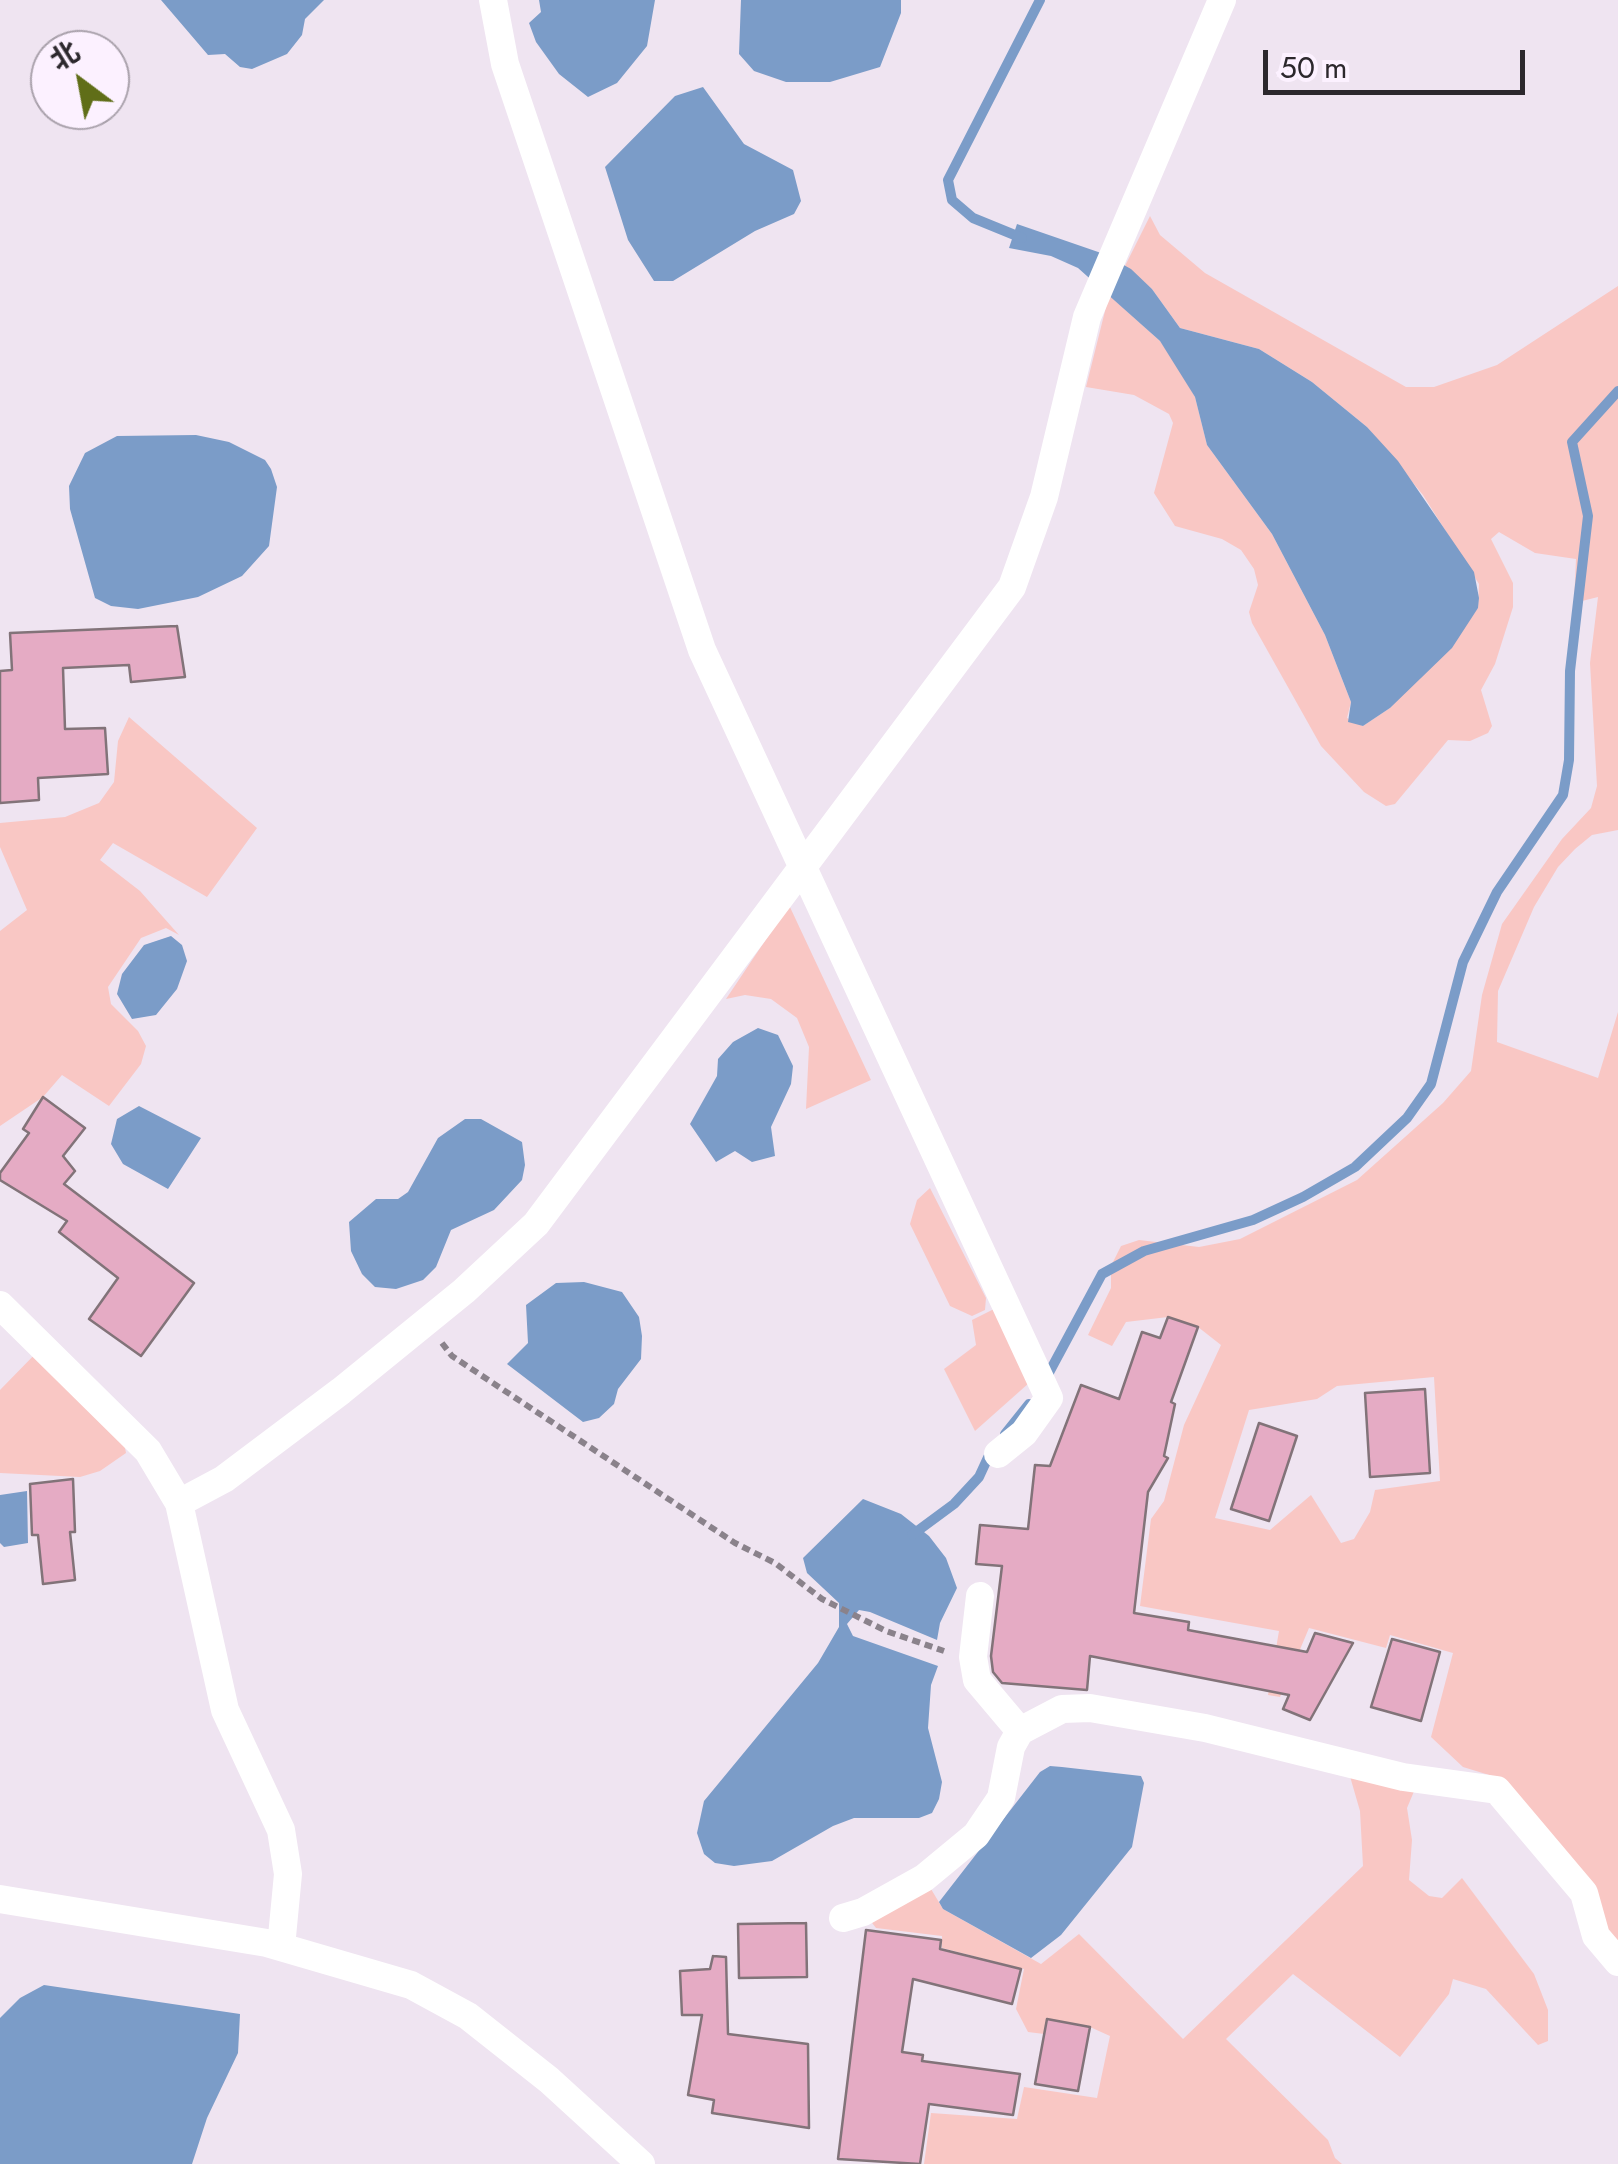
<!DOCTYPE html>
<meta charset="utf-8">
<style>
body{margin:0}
#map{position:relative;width:1618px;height:2164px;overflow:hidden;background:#efe4f1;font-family:Jost,"Noto Sans SC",sans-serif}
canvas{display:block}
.north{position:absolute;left:30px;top:30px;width:100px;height:100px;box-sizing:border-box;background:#fcf1ff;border:2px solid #a9a1ab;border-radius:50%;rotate:328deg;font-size:28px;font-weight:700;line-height:40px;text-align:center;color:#2c282d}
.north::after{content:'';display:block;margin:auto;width:35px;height:45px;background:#606e18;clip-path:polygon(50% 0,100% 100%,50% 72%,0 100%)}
.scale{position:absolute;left:1263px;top:50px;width:262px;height:45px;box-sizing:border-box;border:5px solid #2c282d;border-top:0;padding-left:12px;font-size:30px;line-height:35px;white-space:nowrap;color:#2c282d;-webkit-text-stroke:8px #fcf1ff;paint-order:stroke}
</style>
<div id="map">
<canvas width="1618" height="2164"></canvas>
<div class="north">北</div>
<div class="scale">50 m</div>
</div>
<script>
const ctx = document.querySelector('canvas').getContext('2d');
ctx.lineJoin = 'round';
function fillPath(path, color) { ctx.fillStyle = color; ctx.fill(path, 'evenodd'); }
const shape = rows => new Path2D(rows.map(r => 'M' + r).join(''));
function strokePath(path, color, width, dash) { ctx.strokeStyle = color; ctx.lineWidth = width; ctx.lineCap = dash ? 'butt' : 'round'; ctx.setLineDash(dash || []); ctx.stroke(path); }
fillPath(shape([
 [1150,216,1160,235,1205,273,1406,387,1434,387,1497,365,1618,286,1618,830,1592,835,1575,849,1558,867,1534,907,1498,991,1497,1042,1598,1078,1618,1012,1618,1951,1499,1778,1463,1767,1431,1737,1453,1653,1390,1635,1386,1648,1309,1628,1280,1697,1268,1695,1279,1631,1140,1606,1151,1519,1164,1501,1184,1425,1221,1345,1198,1327,1168,1317,1126,1322,1112,1346,1088,1335,1111,1288,1111,1266,1121,1246,1139,1240,1199,1247,1240,1239,1357,1180,1443,1103,1471,1071,1482,995,1502,924,1562,839,1591,808,1597,786,1590,663,1598,597,1574,603,1576,559,1535,553,1499,532,1491,539,1513,583,1513,607,1495,664,1481,690,1492,726,1488,733,1470,741,1448,740,1395,804,1386,806,1364,792,1321,746,1252,623,1249,612,1258,585,1254,569,1241,550,1222,539,1175,526,1154,493,1173,423,1169,414,1134,395,1086,387,1109,295,1160,341,1177,364,1195,397,1207,445,1272,534,1325,635,1351,702,1347,718,1363,726,1390,708,1478,608,1479,584,1423,495,1367,427,1312,382,1259,349,1180,328,1152,289,1125,266],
 [1434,1377,1440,1481,1375,1490,1370,1512,1354,1539,1341,1543,1311,1495,1270,1530,1215,1518,1249,1410,1317,1399,1337,1386],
 [129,717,257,828,207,897,113,843,100,860,140,891,179,935,166,928,141,938,108,987,111,1004,138,1031,146,1046,141,1064,109,1106,62,1075,43,1097,0,1126,0,931,27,910,0,847,0,823,65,817,99,803,114,782,118,741],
 [789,905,871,1080,806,1109,809,1047,797,1018,771,999,745,995,726,999],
 [930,1188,986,1298,985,1310,972,1316,950,1306,910,1224,917,1200],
 [996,1308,1029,1383,975,1431,944,1369,976,1345,972,1320],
 [40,1349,123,1437,126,1453,100,1471,80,1477,0,1473,0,1390],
 [1349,1773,1415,1789,1407,1808,1412,1840,1409,1880,1429,1896,1442,1898,1462,1878,1534,1974,1548,2010,1548,2041,1538,2045,1486,1989,1453,1979,1449,1994,1400,2057,1293,1974,1226,2039,1328,2140,1335,2158,1342,2164,924,2164,931,2113,1017,2119,1024,2087,1097,2098,1110,2036,1090,2027,1047,2019,1044,2034,1028,2032,1016,2009,1024,1969,942,1948,942,1936,876,1928,869,1919,931,1889,943,1909,1041,1964,1079,1934,1183,2039,1363,1866,1360,1811]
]), '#f9c7c4');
fillPath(shape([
 [161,0,324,0,305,19,302,35,287,54,252,69,240,67,225,54,208,55],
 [539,0,655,0,647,46,617,83,588,97,559,74,536,42,529,23,541,12],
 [741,0,901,0,901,13,880,67,830,82,786,82,754,71,739,54],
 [703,87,744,144,793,170,801,201,794,214,755,231,673,281,654,281,628,240,605,167,675,96],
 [1017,224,1104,254,1131,269,1152,289,1180,328,1259,349,1312,382,1367,427,1398,461,1474,572,1479,598,1478,608,1452,648,1390,708,1363,726,1348,722,1351,702,1325,635,1272,534,1207,445,1195,397,1160,341,1078,268,1051,256,1009,248],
 [196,435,229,442,265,460,271,469,277,487,269,546,242,576,198,597,138,609,111,606,95,598,70,509,69,486,85,453,117,436],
 [171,936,182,945,187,961,177,989,156,1015,132,1019,117,994,122,974,144,945],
 [758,1028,778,1035,793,1066,791,1084,771,1127,775,1156,752,1162,735,1151,716,1162,690,1124,717,1076,718,1059,733,1042],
 [139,1106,201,1138,168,1189,123,1164,111,1144,117,1119],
 [465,1119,481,1119,522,1142,525,1165,522,1180,494,1210,451,1230,436,1267,423,1280,396,1289,375,1287,362,1274,351,1251,349,1222,376,1199,398,1199,408,1192,438,1138],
 [584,1282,622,1292,639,1317,642,1336,641,1359,618,1389,614,1404,599,1418,583,1422,507,1364,528,1343,526,1305,556,1283],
 [27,1491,28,1543,4,1547,0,1543,0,1495],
 [863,1499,901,1514,929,1536,946,1558,957,1588,940,1623,937,1640,870,1612,859,1610,847,1624,853,1636,938,1666,931,1685,928,1728,942,1782,939,1799,932,1813,919,1818,854,1818,833,1826,772,1861,734,1866,715,1863,704,1854,697,1833,704,1801,818,1663,839,1627,839,1603,807,1573,803,1558],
 [1062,1767,1141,1776,1144,1783,1132,1847,1061,1935,1031,1958,943,1909,939,1902,1040,1772,1050,1766],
 [44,1985,240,2014,238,2053,207,2118,192,2164,0,2164,0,2018,20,1998]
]), '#7b9cc8');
strokePath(shape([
 [1022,238,973,218,952,200,948,180,1040,0],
 [1044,1382,1102,1274,1144,1251,1253,1220,1303,1197,1355,1167,1407,1118,1431,1084,1463,962,1497,892,1563,795,1569,760,1570,671,1588,516,1572,442,1618,391],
 [1005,1434,1029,1404],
 [912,1535,954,1504,979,1477,991,1451]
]), '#7b9cc8', 10);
const building = shape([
 [177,626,185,677,131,682,129,665,63,668,65,729,105,728,108,774,38,778,39,800,0,803,0,671,12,670,10,633,177,626],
 [43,1097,85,1128,63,1156,75,1171,64,1184,194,1283,141,1356,89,1319,118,1278,59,1232,67,1221,0,1180,0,1173,29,1133,23,1129,43,1097],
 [1168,1317,1198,1327,1171,1402,1175,1404,1164,1456,1168,1458,1148,1492,1134,1613,1189,1622,1188,1630,1307,1652,1315,1633,1353,1643,1310,1720,1283,1709,1289,1695,1090,1656,1087,1690,1002,1683,993,1672,991,1656,1002,1566,976,1564,980,1525,1028,1529,1035,1465,1050,1466,1081,1385,1119,1399,1142,1332,1160,1338,1168,1317],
 [1425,1389,1430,1473,1370,1477,1365,1393,1425,1389],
 [1259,1423,1297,1436,1269,1521,1231,1509,1259,1423],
 [73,1479,75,1532,70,1532,75,1580,43,1584,38,1535,32,1535,30,1484,73,1479],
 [1392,1639,1440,1652,1421,1721,1371,1707,1392,1639],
 [806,1923,807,1977,739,1978,738,1924,806,1923],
 [866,1930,941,1940,940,1949,1021,1969,1012,2004,913,1979,902,2052,923,2055,922,2061,1020,2074,1013,2115,929,2104,920,2164,838,2159,866,1930],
 [713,1956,726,1957,728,2034,808,2044,809,2128,712,2113,714,2100,688,2095,702,2015,682,2015,680,1971,710,1969,713,1956],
 [1047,2019,1090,2027,1078,2091,1035,2084,1047,2019]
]);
fillPath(building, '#e5abc4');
strokePath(building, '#827379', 2.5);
strokePath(shape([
 [442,1343,452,1356,735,1543,775,1563,822,1599,886,1631,944,1651]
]), '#8a828b', 6, [8, 5]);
strokePath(shape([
 [493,0,505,64,702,650,1049,1398,1024,1433,998,1454],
 [0,1305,148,1451,179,1503,225,1710,281,1830,288,1874,281,1947],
 [179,1503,224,1479,341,1391,464,1291,536,1224,1012,587,1044,497,1087,317,1222,0],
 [980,1596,973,1657,977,1680,1020,1731],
 [0,1899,267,1943,411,1985,468,2016,549,2080,641,2164],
 [843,1918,863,1912,924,1878,976,1835,1001,1798,1011,1747,1020,1731,1062,1709,1090,1708,1205,1728,1403,1777,1497,1790,1584,1893,1596,1936,1618,1962]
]), '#fff', 28);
</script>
